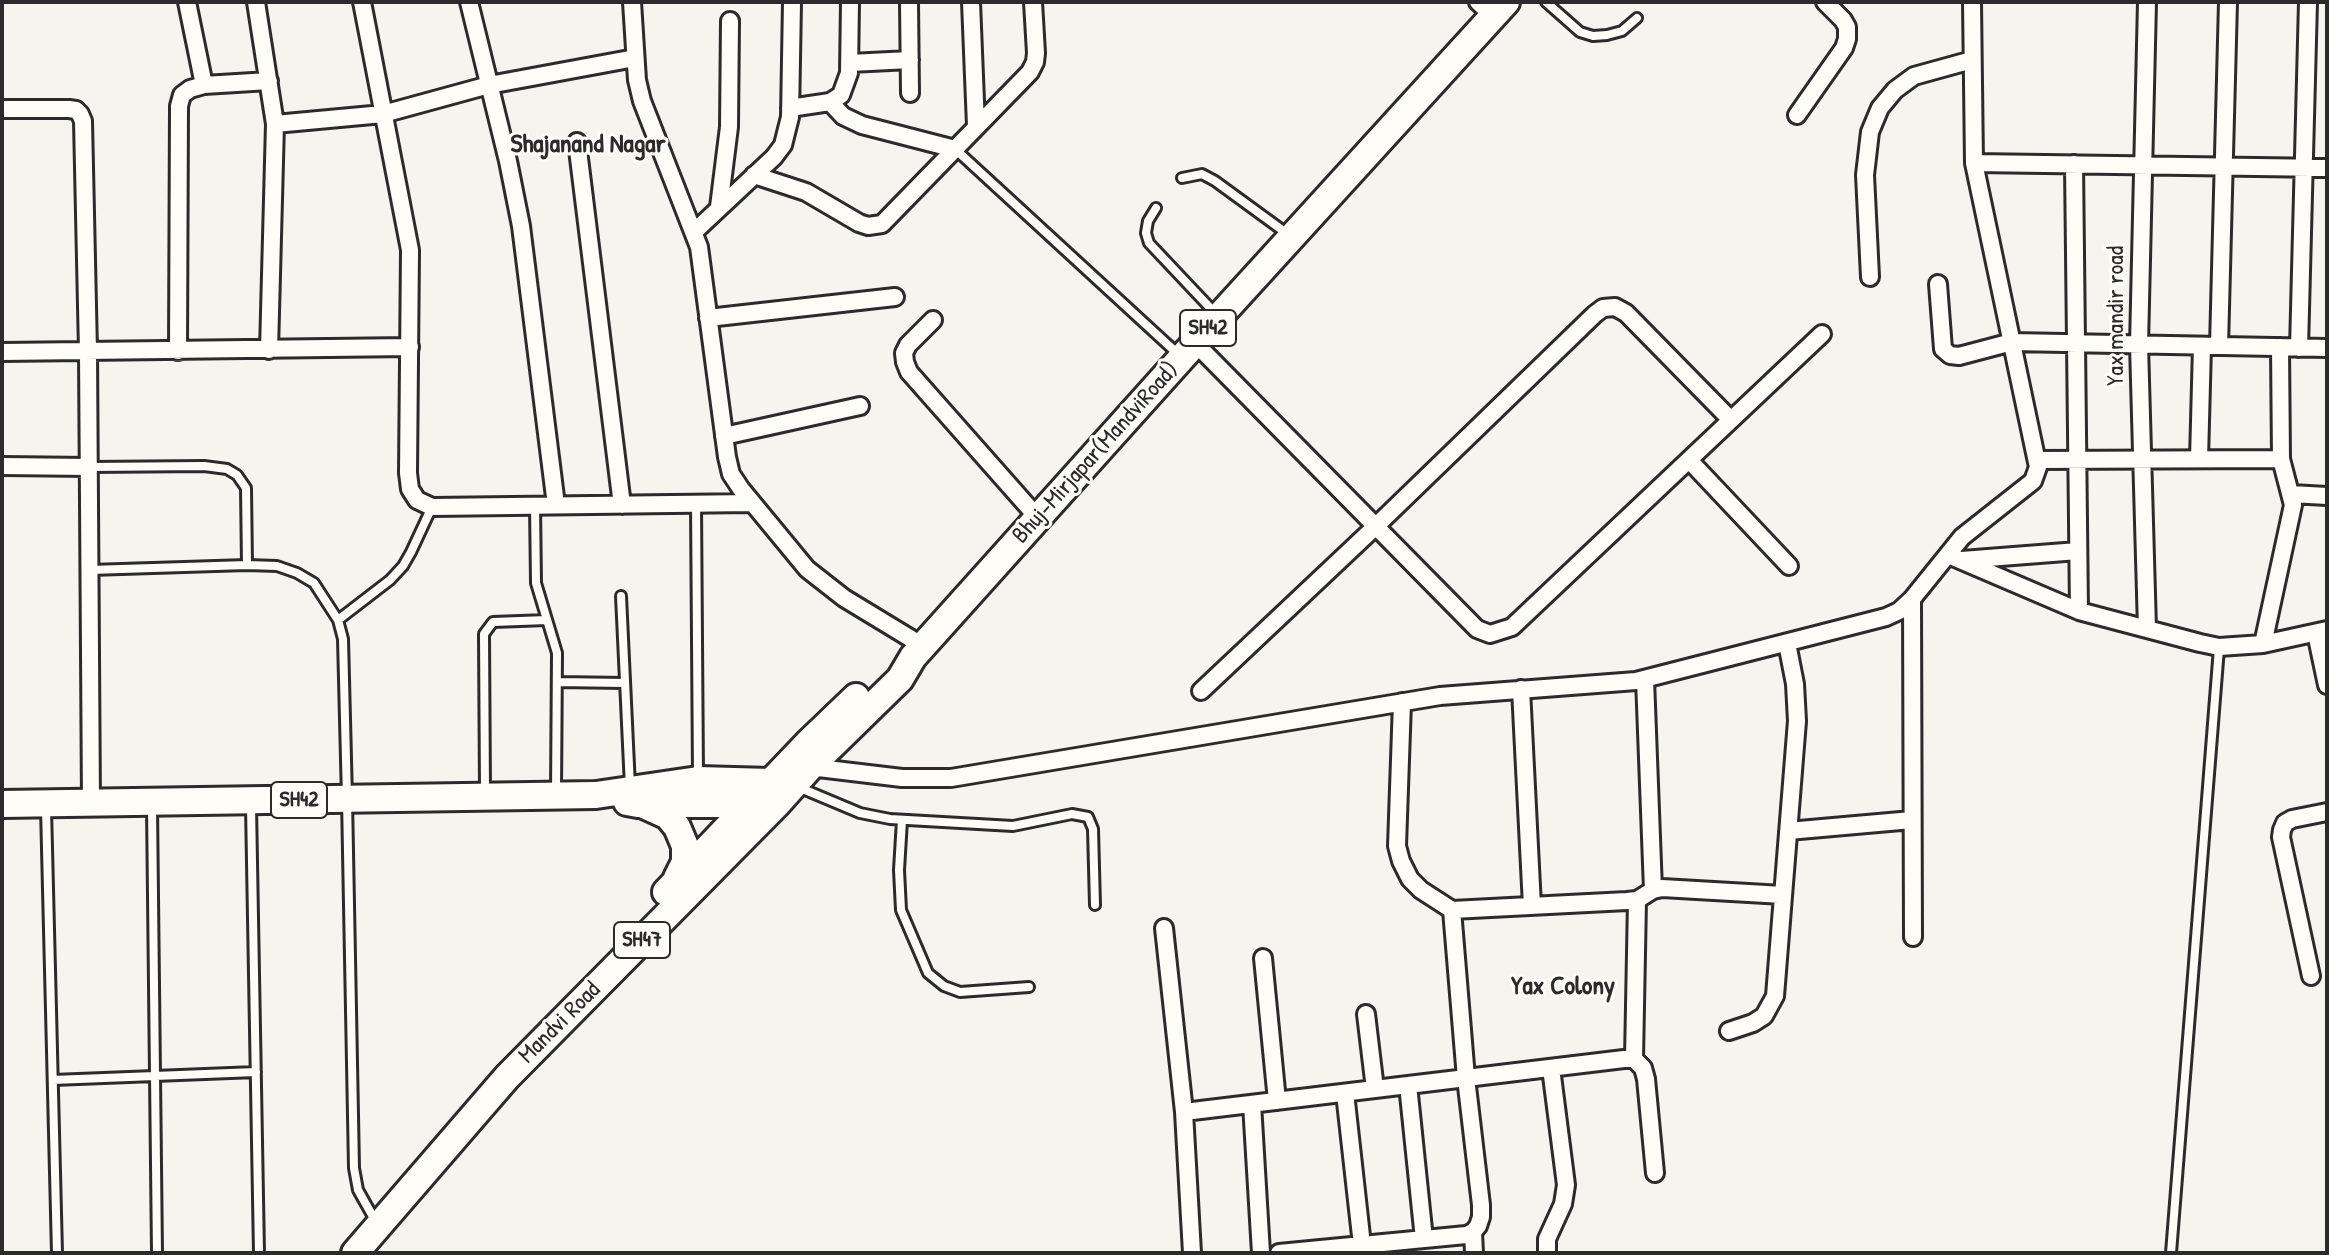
<!DOCTYPE html>
<style>
body{margin:0}
#map{position:relative;width:2329px;height:1255px;overflow:hidden;background:#f5f4ef;font-family:"Patrick Hand",sans-serif}
canvas{display:block}
.frame{position:absolute;inset:0;border:4px solid #2b2b2b;pointer-events:none}
</style>
<div id="map">
<canvas width="2329" height="1255"></canvas>
<div class="frame"></div>
</div>
<script>
const ctx = document.querySelector('canvas').getContext('2d');
ctx.lineJoin = 'round';
const shape = rows => new Path2D(rows.map(r => 'M' + r).join(''));
function strokePath(path, color, width, dash) { ctx.strokeStyle = color; ctx.lineWidth = width; ctx.lineCap = dash ? 'butt' : 'round'; ctx.setLineDash(dash || []); ctx.stroke(path); }
function write(font, color, halo, rows, align = 'center') {
  ctx.font = font + ' "Patrick Hand",sans-serif'; ctx.lineWidth = 6; ctx.setLineDash([]); ctx.textBaseline = 'middle'; ctx.strokeStyle = halo; ctx.fillStyle = color; for (const [text, x, y, turn = 0] of rows) {
    ctx.save(); ctx.translate(x, y); ctx.rotate((+turn || 0) * Math.PI / 180); ctx.textAlign = isNaN(turn) ? turn : align; if (halo) ctx.strokeText(text, 0, 0); ctx.fillText(text, 0, 0); ctx.restore();
  }
}
const service = shape([
 [1546,2,1580,32,1593,36,1607,35,1622,31,1637,18],
 [955,149,1178,354],
 [1182,178,1202,174,1215,181,1289,235],
 [1156,208,1148,221,1146,233,1149,243,1215,313],
 [90,467,204,466,227,469,237,475,246,488,247,565],
 [696,504,698,775],
 [535,506,536,583,557,653,556,793],
 [90,570,247,565,277,566,297,573,314,583,338,620,343,639,347,799,354,1168,358,1190,376,1222],
 [621,596,630,787],
 [338,620,390,580,403,566,411,552,432,507],
 [557,682,625,683],
 [798,787,860,813,890,819,1013,826,1072,814,1088,817,1093,829,1095,905],
 [485,792,484,634,493,622,547,620],
 [251,806,259,1253],
 [152,807,157,1253],
 [46,808,57,1253],
 [902,820,899,870,901,910,928,973,944,986,960,992,1029,987],
 [53,1080,256,1072],
 [2171,1253,2219,648]
]);
const minor = shape([
 [187,2,204,85],
 [256,2,275,124,269,350],
 [362,2,410,250,408,473,410,489,417,500,432,507,752,503],
 [469,2,508,161,521,226,556,505],
 [632,2,637,80,642,101,699,247,727,457,731,474,741,489,807,569,844,598,923,646],
 [909,2,910,93],
 [971,2,976,126],
 [1478,2,1493,16],
 [850,63,910,60],
 [830,102,843,116,862,125,955,149],
 [790,108,830,102,841,95,849,73,850,2],
 [2,109,69,109,76,110,80,114,83,121,88,352,91,803],
 [1797,115,1844,48,1847,39,1847,27,1843,20,1825,2],
 [275,124,383,114,489,85,635,58],
 [577,142,622,505],
 [1974,163,2327,168],
 [2074,164,2079,611],
 [754,175,806,192,859,223,868,226,882,224,1030,72,1035,62,1036,53,1033,2],
 [719,207,729,127,730,21],
 [694,232,774,157,783,145,790,117,792,2],
 [1870,277,1865,175,1870,132,1880,108,1895,90,1914,76,1972,60],
 [1938,284,1943,349,1950,355,1959,356,2012,342,2327,348],
 [708,318,895,297],
 [933,320,908,345,904,353,905,362,909,372,1038,518],
 [1195,343,1477,629,1490,634,1512,627,1822,334],
 [2219,346,2228,2],
 [2299,348,2308,2],
 [178,351,179,106,182,95,190,89,204,85,269,81],
 [2,352,410,347],
 [724,436,860,406],
 [2199,459,2202,346],
 [1689,460,1789,566],
 [2037,460,2281,459],
 [2,466,89,467],
 [2291,494,2327,496],
 [1948,555,2079,611,2200,643,2219,647,2263,644,2327,630],
 [1962,560,2078,551],
 [1912,599,1913,937],
 [2147,629,2139,345,2147,2],
 [2316,633,2327,685],
 [2263,644,2293,505,2281,459,2280,347],
 [1645,679,1653,890],
 [1521,689,1532,906],
 [1201,691,1376,526,1595,314,1603,308,1615,307,1626,313,1731,420],
 [1402,702,1397,846,1401,861,1410,879,1421,890,1452,910,1627,901,1637,900,1653,890,1662,888,1783,895],
 [810,767,902,778,951,778,1440,696,1636,681,1886,617,1899,611,1912,599,1962,537,2033,481,2038,467,1974,163,1972,2],
 [1788,831,1912,820],
 [1164,928,1184,1112,1192,1253],
 [1263,958,1277,1101],
 [2311,976,2281,837,2282,830,2285,823,2292,819,2327,812],
 [1366,1014,1375,1089],
 [1729,1031,1753,1023,1764,1016,1775,996,1797,721,1795,684,1787,643],
 [1634,1059,1637,900],
 [1408,1085,1424,1239],
 [1345,1093,1362,1245],
 [1252,1104,1261,1253],
 [1184,1112,1624,1059,1634,1059,1643,1068,1646,1079,1655,1173],
 [1473,1232,1474,1253],
 [1279,1253,1466,1235,1473,1232,1478,1226,1481,1217,1481,1205,1466,1078,1452,910],
 [1547,1253,1547,1239,1563,1204,1566,1185,1551,1068]
]);
const primary = shape([
 [627,802,638,804,760,804],
 [2,804,596,795,698,780,770,782,794,785],
 [646,806,668,816,677,827,685,846,685,862,677,878],
 [666,892,808,743,856,697],
 [355,1253,507,1077,777,804,810,767,900,679,913,657,1195,343,1506,2]
]);
strokePath(service, '#2b2b2b', 14);
strokePath(minor, '#2b2b2b', 22);
strokePath(primary, '#2b2b2b', 32);
strokePath(service, '#fdfcf7', 8);
strokePath(minor, '#fdfcf7', 16);
strokePath(primary, '#fdfcf7', 26);
for (const [x, y, w] of [
 [1208,328,56],
 [299,800,56],
 [642,940,56]
]) { const box = new Path2D(); box.roundRect(x - w / 2, y - 18, w, 36, 6); ctx.fillStyle = '#fdfcf7'; ctx.fill(box); strokePath(box, '#2b2b2b', 2); }
write('bold 22px', '#2b2b2b', null, [
 ["SH42",1208,328],
 ["SH42",299,800],
 ["SH47",642,940]
]);
write('24px', '#2b2b2b', '#fdfcf7', [
 ["Yax mandir road",2117,316,-90],
 ["Bhuj-Mirjapar(MandviRoad)",1096,453,-48],
 ["Mandvi Road",560,1023,-45]
]);
write('bold 26px', '#2b2b2b', '#fdfcf7', [
 ["Shajanand Nagar",588,145],
 ["Yax Colony",1563,987]
]);
</script>
